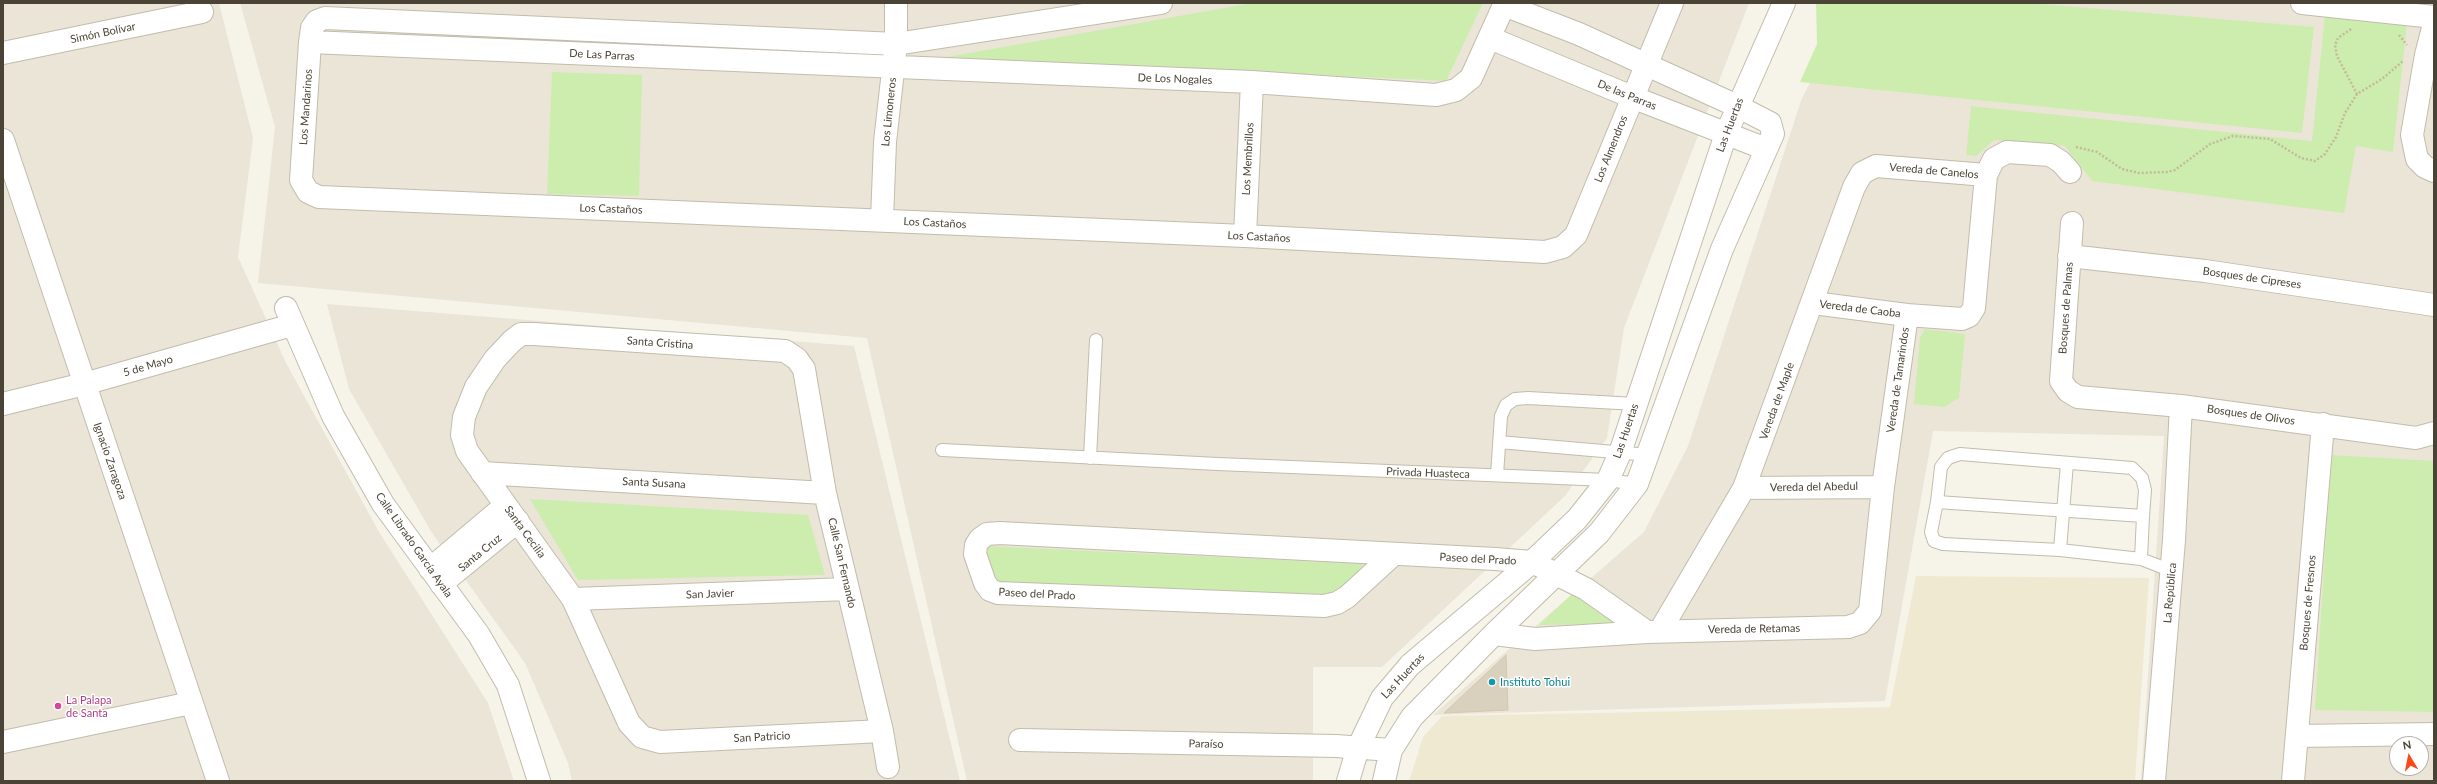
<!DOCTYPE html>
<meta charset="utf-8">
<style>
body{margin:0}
#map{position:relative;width:2437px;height:784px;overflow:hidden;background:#f6f3e9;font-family:Lato,sans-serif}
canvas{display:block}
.frame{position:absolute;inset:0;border:4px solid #4b4436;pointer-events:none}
.north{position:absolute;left:2389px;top:736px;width:40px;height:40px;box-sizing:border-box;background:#fff;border:1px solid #b7b4af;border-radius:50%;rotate:350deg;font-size:11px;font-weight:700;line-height:16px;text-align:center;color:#4b4436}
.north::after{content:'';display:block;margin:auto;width:14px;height:18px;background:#ff4817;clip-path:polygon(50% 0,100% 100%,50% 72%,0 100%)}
</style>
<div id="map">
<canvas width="2437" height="784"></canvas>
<div class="frame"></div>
<div class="north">N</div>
</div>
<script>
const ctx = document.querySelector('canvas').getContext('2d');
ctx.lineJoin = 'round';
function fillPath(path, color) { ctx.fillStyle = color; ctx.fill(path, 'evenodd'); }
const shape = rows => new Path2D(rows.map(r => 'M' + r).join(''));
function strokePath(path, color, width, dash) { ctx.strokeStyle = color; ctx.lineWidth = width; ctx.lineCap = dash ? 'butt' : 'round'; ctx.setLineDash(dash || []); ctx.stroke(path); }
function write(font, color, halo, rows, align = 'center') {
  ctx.font = font + ' Lato,sans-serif'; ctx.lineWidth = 3; ctx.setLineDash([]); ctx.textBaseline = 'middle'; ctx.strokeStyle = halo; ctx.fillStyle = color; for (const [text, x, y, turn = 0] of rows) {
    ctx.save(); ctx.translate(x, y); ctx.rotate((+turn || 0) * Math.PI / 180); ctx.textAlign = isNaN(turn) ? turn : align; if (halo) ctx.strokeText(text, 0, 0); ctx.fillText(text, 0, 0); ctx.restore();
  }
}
fillPath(shape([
 [3,3,219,3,253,138,238,257,286,363,379,532,488,703,514,781,3,781],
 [240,3,1749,3,1624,328,1607,438,1565,496,1382,667,1313,667,1313,781,967,781,867,338,258,283,275,127],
 [1852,3,2434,3,2434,781,2141,781,2164,436,1933,431,1885,701,1433,715,1644,532,1688,446,1802,98],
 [2397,744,2421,744,2421,768,2397,768],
 [327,304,854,346,960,781,572,781,568,763,525,663,432,533,349,389]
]), '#eae5d7');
fillPath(shape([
 [1916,576,2149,578,2135,781,1409,781,1423,737,1442,716,1890,707]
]), '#f0e9d2');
fillPath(shape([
 [1253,3,1483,3,1446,81,947,57],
 [1816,3,2029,3,2314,27,2302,133,1800,82,1817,44],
 [2325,15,2407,23,2393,152,2356,146,2344,213,2092,181,2065,146,1994,140,1976,156,1966,155,1971,106,2312,141],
 [552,72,642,75,639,196,547,194],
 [1925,329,1965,334,1959,398,1944,407,1914,404,1920,338],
 [2331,455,2434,461,2434,712,2315,710],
 [530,499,808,515,825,575,578,580],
 [986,546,1364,564,1336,598,994,585],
 [1572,594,1597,611,1626,624,1539,625]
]), '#cdedaf');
const building = shape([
 [1506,655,1508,710,1444,713,1506,655]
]);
fillPath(building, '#d9d0bd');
strokePath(building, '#d4c8b0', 1);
const service = shape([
 [1499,442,1649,455],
 [942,450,1218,464,1608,480,1637,484],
 [1090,458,1096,340],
 [1497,475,1501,416,1506,405,1515,399,1528,398,1636,404],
 [1937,502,1941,467,1948,458,1960,454,2132,468,2142,478,2145,490,2143,516],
 [2060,550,2067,463],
 [2141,559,2143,516,1937,502,1931,532,1934,541,1943,544,2060,550,2141,559,2172,571]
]);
const minor = shape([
 [1161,3,896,44,325,18,317,21,312,28,310,42,301,180,308,192,319,197,1245,236,1545,252,1563,247,1576,235,1672,3],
 [2302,3,2434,17],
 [2434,24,2426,55,2412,135,2417,159,2425,167,2434,171],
 [1490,38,1632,97,1766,149],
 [310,42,1252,82,1436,95,1456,90,1471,78,1505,3],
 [3,53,202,12],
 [3,140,218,781],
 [882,220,885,142,896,44,896,3],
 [2072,223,2061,381,2068,391,2078,397,2181,406,2416,438,2434,433],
 [1245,236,1252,82],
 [2069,256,2205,271,2434,305],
 [1813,303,1907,315,1962,319,1969,316,1974,308,1986,175],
 [286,308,333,416,383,504,479,635,508,685,539,781],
 [3,404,84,384,292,325],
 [482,473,825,493],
 [1744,488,1883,487],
 [1394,554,1347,597,1337,603,1324,606,998,593,990,590,985,583,975,554,976,545,980,539,987,534,1000,533,1495,559,1532,562,1586,589,1647,632],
 [430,569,506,505],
 [441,584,518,521],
 [573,599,848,589],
 [1660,631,1744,488,1854,187,1862,173,1876,166,1986,175,1994,159,2007,152,2050,155,2061,162,2070,172],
 [1494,634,1535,639,1647,632,1848,627,1860,623,1870,611,1883,487,1907,315],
 [882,731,660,742,642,737,629,723,573,599,467,451,462,435,464,417,476,387,495,359,512,341,521,334,534,334,785,351,797,359,804,369,825,493,882,731,888,767],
 [2297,736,2434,734],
 [1020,740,1336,746,1391,750],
 [3,742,191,703],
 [1348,781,1358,748,1382,698,1410,665,1532,562,1577,519,1608,480,1620,453,1726,134,1784,3],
 [1384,781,1391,750,1412,717,1494,634,1599,533,1637,484,1722,249,1773,134,1770,123,1737,106,1579,34,1504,5],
 [2154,781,2174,540,2181,406],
 [2293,781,2323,424]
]);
strokePath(service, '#c2bcab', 14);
strokePath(minor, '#c2bcab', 24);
strokePath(shape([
 [2351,29,2338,38,2335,45,2337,56,2357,94],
 [2399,35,2407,45],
 [2076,147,2097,152,2122,169,2139,173,2167,172,2175,170,2210,144,2233,136,2270,139,2301,158,2315,161,2325,154,2336,137,2345,113,2357,94,2382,79,2403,61]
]), '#c6b99b', 2.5, [2, 2]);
strokePath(service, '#fff', 12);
strokePath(minor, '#fff', 22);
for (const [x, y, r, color] of [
 [1492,682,4,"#0f9aa8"],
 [58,706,4,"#d1479c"]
]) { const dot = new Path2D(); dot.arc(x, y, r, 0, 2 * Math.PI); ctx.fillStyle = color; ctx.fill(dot); strokePath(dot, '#fff', 1.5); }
write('11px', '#4b4436', '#fff', [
 ["Simón Bolívar",103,33,-12],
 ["De Las Parras",602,55,3],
 ["De Los Nogales",1175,79,2],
 ["De las Parras",1627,95,22],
 ["Los Mandarinos",306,107,-86],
 ["Los Limoneros",889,112,-84],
 ["Las Huertas",1730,125,-69],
 ["Los Almendros",1611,149,-68],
 ["Los Membrillos",1248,159,-87],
 ["Vereda de Canelos",1934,171,5],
 ["Los Castaños",611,209,2],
 ["Los Castaños",935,223,3],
 ["Los Castaños",1259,237,3],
 ["Bosques de Cipreses",2252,278,8],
 ["Bosques de Palmas",2066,308,-86],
 ["Vereda de Caoba",1860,309,7],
 ["Santa Cristina",660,343,4],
 ["5 de Mayo",148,366,-16],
 ["Vereda de Tamarindos",1898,380,-82],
 ["Vereda de Maple",1777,401,-70],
 ["Bosques de Olivos",2251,415,8],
 ["Las Huertas",1626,431,-71],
 ["Ignacio Zaragoza",110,461,71],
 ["Privada Huasteca",1428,473,2],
 ["Santa Susana",654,483,3],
 ["Vereda del Abedul",1814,487,-1],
 ["Santa Cecilia",525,532,54],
 ["Calle Librado García Ayala",414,545,55],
 ["Santa Cruz",480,553,-39],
 ["Paseo del Prado",1478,559,3],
 ["Calle San Fernando",842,563,77],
 ["La República",2170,593,-85],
 ["San Javier",710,594,-2],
 ["Paseo del Prado",1037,594,3],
 ["Bosques de Fresnos",2308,603,-85],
 ["Vereda de Retamas",1754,629,-1],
 ["Las Huertas",1403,676,-47],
 ["San Patricio",762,737,-3],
 ["Paraíso",1206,744,1]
]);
write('11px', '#0d838f', '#fff', [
 ["Instituto Tohui",1500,682]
], 'left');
write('11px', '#b23c85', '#fff', [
 ["La Palapa",66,700],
 ["de Santa",66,713]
], 'left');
</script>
